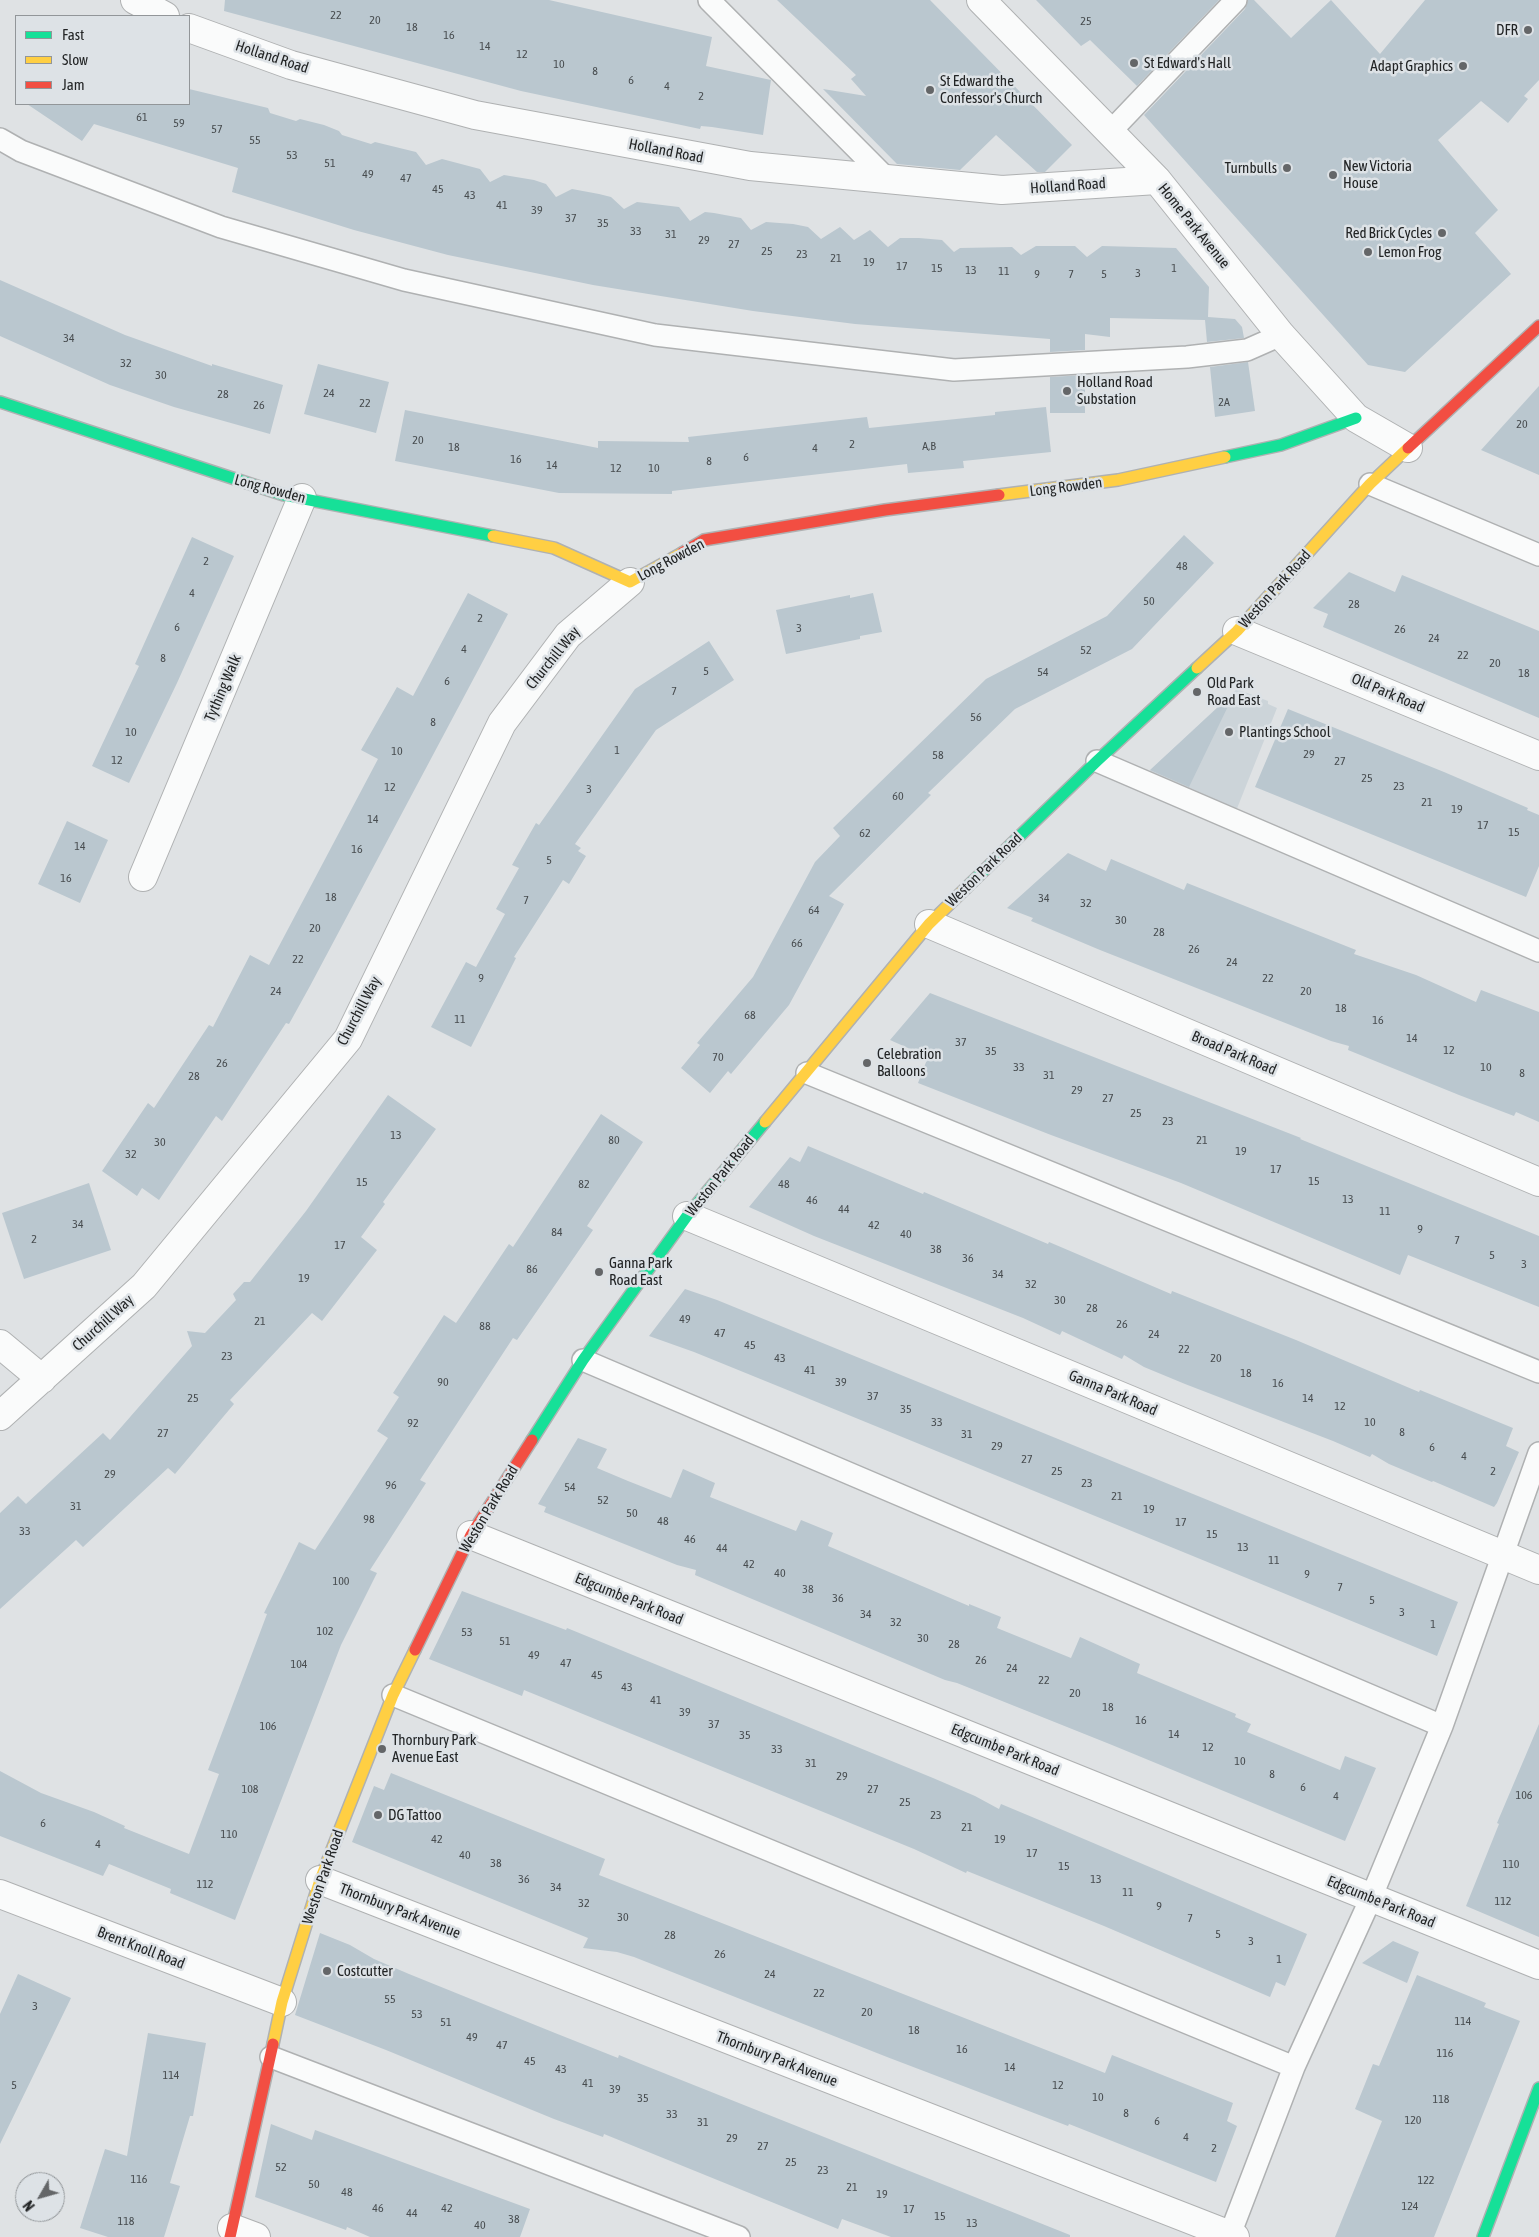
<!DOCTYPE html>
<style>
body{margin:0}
#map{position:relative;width:1539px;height:2237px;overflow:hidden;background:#dfe2e4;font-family:"Asap Condensed",sans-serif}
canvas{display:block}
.legend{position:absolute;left:15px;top:15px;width:175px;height:90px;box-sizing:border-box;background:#dde2e6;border:1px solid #929699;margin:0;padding:6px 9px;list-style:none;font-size:15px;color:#222425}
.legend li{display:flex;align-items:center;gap:10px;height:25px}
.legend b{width:25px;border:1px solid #929699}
.north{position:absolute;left:15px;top:2172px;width:50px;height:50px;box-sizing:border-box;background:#dde2e6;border:1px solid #929699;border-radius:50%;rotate:232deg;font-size:14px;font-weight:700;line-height:20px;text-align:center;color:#222425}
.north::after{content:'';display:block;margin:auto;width:18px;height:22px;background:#646668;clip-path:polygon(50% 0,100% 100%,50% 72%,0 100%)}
</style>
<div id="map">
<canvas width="1539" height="2237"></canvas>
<ul class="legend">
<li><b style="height:6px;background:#16e098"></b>Fast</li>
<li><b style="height:6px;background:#ffcf43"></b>Slow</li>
<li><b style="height:6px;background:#f24e42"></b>Jam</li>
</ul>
<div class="north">N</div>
</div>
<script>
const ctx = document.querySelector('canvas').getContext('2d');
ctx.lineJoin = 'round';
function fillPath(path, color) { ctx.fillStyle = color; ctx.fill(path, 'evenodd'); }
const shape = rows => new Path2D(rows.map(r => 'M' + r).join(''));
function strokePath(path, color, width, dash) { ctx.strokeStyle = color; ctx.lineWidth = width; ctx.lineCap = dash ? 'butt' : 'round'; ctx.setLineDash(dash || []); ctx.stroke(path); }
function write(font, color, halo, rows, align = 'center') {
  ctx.font = font + ' "Asap Condensed",sans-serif'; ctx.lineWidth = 5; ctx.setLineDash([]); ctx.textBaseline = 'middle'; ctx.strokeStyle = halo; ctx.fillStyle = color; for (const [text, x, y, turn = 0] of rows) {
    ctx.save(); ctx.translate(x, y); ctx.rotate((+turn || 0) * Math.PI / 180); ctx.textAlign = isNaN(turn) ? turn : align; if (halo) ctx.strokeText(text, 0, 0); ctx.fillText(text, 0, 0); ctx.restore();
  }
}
fillPath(shape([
 [1237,689,1268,701,1268,704,1277,708,1236,811,1143,777]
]), '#ccd4d9');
fillPath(shape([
 [225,0,549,0,712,37,706,66,771,80,763,135,712,127,701,126,700,129,521,91,224,11],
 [777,0,930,0,1072,145,1045,172,1037,172,996,135,960,170,897,164,823,89,866,96,851,79,856,75],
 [1036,0,1219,0,1137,86,1090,40,1081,46],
 [1248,0,1254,0,1291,38,1331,0,1380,54,1425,0,1539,0,1539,80,1524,96,1528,99,1508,123,1481,101,1438,140,1498,210,1475,233,1511,274,1405,372,1368,365,1144,115,1245,9],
 [189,89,268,108,270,113,296,121,300,119,324,125,339,131,342,135,371,144,375,142,416,152,426,165,442,159,480,169,490,182,504,175,534,180,546,184,556,197,572,189,599,194,611,197,624,209,637,202,679,207,690,221,705,212,714,213,741,218,751,230,766,222,793,224,808,227,821,239,840,227,854,240,870,230,888,247,900,238,919,238,942,240,954,252,960,248,1012,247,1021,255,1036,246,1075,246,1087,257,1102,246,1176,248,1209,287,1208,317,1235,319,1242,327,1244,338,1207,342,1205,320,1110,318,1110,337,1085,334,1085,350,1050,352,1050,339,855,324,753,311,593,285,448,255,354,230,232,192,238,168,94,124,82,141,27,104,189,104],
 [0,280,125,335,212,366,212,364,283,385,270,434,174,407,110,385,0,336],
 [1248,362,1255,411,1215,417,1210,367],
 [318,364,389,382,376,433,304,414],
 [1085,375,1085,413,1050,413,1050,377],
 [1539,386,1539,475,1481,450],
 [1046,407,1051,452,963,461,964,468,908,473,907,464,672,491,672,494,559,493,395,461,405,410,598,448,598,441,689,442,688,437,867,417,869,428,995,415,995,412],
 [1184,535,1214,563,1132,649,1015,709,928,793,931,795,829,896,844,904,789,1005,731,1074,728,1071,710,1093,681,1068,700,1045,697,1043,753,977,815,862,840,836,833,828,986,679,1107,616],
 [192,537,234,556,177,683,129,783,92,766,139,666,135,664],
 [1349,572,1395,592,1402,575,1539,631,1539,718,1323,627,1328,614,1313,608],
 [468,593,508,614,310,986,289,1024,286,1023,222,1121,216,1116,159,1200,142,1188,137,1196,102,1171,148,1103,154,1108,209,1025,213,1027,250,955,269,965,378,759,361,750,397,687,413,696],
 [873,593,882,632,860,636,860,639,786,654,776,610,850,595,850,598],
 [709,641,734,680,656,730,575,844,581,848,578,851,586,856,569,884,563,880,514,957,516,958,471,1047,431,1027,466,962,476,967,505,914,496,909,519,868,512,865,536,823,539,825,635,689],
 [1230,696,1232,698,1189,787,1150,770],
 [1288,709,1444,772,1528,808,1527,810,1539,815,1539,866,1526,897,1255,787],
 [67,821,108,840,80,903,38,884],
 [1068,853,1106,871,1111,859,1184,890,1187,883,1356,950,1354,954,1416,975,1476,1002,1481,990,1539,1012,1539,1122,1516,1112,1514,1116,1459,1095,1348,1050,1349,1046,1331,1041,1100,950,1031,921,1033,918,1007,908],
 [930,993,1301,1138,1300,1139,1539,1236,1539,1307,1408,1255,1400,1275,1181,1183,1051,1135,918,1083,928,1057,890,1040],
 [388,1095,436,1129,383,1202,385,1204,361,1237,377,1250,322,1321,312,1313,230,1400,234,1404,175,1474,168,1468,83,1547,76,1540,0,1609,0,1513,18,1496,26,1504,103,1433,110,1440,192,1346,187,1331,205,1333,236,1300,233,1294,244,1282,250,1282,306,1211],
 [601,1114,643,1142,587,1226,593,1230,517,1340,513,1338,420,1480,426,1483,370,1570,377,1573,341,1645,235,1920,170,1893,171,1889,109,1864,103,1876,0,1836,0,1771,41,1793,94,1812,125,1826,124,1828,189,1854,219,1774,208,1770,267,1614,264,1613,299,1542,315,1550,388,1438,377,1431,399,1397,393,1393,444,1315,456,1323,509,1244,513,1247],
 [808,1146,923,1194,924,1192,1048,1244,1049,1242,1171,1294,1172,1291,1296,1340,1419,1392,1420,1390,1513,1428,1506,1446,1519,1452,1497,1503,1494,1507,1433,1481,1432,1482,1389,1464,1372,1454,1370,1457,1333,1441,1185,1384,1144,1367,1124,1355,1122,1359,1062,1331,1060,1335,1023,1318,814,1236,749,1207,790,1157,800,1162],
 [89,1183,111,1250,24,1279,2,1213],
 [685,1289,717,1300,1458,1602,1437,1656,785,1389,694,1352,649,1336],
 [578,1438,607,1449,597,1468,628,1481,671,1498,683,1469,715,1483,710,1497,796,1531,801,1520,833,1533,828,1546,969,1606,969,1604,1001,1617,997,1628,1071,1658,1080,1637,1140,1664,1137,1673,1236,1714,1235,1717,1251,1724,1247,1732,1340,1770,1345,1756,1376,1768,1345,1841,1112,1745,957,1683,945,1680,695,1575,696,1570,677,1565,544,1512,546,1507,538,1504],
 [462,1591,566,1630,567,1628,933,1778,975,1796,999,1809,1001,1804,1044,1822,1307,1934,1285,1986,1276,1982,1270,1997,1104,1926,967,1871,966,1873,914,1849,524,1690,522,1696,429,1659],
 [1539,1724,1539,1937,1466,1906,1499,1824,1497,1823],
 [391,1773,605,1859,599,1875,1105,2073,1112,2055,1233,2103,1227,2121,1237,2126,1216,2182,1069,2124,1068,2126,887,2057,634,1957,617,1952,583,1948,588,1938,352,1842,374,1786,384,1790],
 [320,1933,350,1945,374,1959,409,1974,555,2033,618,2058,619,2055,641,2064,1070,2235,1070,2237,891,2237,842,2219,838,2229,604,2134,603,2137,554,2119,386,2050,295,2015],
 [1393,1941,1419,1952,1407,1983,1362,1963],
 [18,1974,71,1998,0,2144,0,2014],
 [1417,1975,1486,2003,1484,2007,1520,2021,1434,2237,1335,2237,1382,2121,1355,2109,1373,2064,1379,2066],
 [148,2033,206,2043,193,2116,190,2116,170,2183,180,2186,164,2237,108,2237,80,2228,105,2149,127,2156],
 [271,2124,312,2140,315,2130,530,2209,520,2237,370,2237,347,2227,346,2230,255,2197]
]), '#bac7cf');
const lane = shape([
 [709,0,887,179],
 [1110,132,1236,0],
 [0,139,21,151,221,227,404,280,655,335,954,370,1187,357,1247,350,1281,335],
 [1370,484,1539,555],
 [1097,761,1539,951],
 [807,1073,1539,1372],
 [583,1360,1442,1726],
 [393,1695,1294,2067],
 [271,2057,739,2237],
 [1229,2237,1294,2067,1371,1898,1442,1726,1539,1453]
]);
const street = shape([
 [135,0,165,16],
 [981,0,1157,180,1281,335,1356,418,1408,448],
 [189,28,291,65,475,115,750,166,1002,190,1157,180],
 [1237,631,1539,756],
 [143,877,302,498],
 [929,924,1539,1182],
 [687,1216,1539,1570],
 [0,1344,42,1379],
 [0,1416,144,1286,348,1039,502,723,568,635,630,582],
 [471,1535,1539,1965],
 [320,1880,1235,2237],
 [0,1894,282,2002],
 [232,2228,256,2237]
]);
const fast = shape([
 [0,402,284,495,493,536],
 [1225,457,1281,445,1356,418],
 [966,888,1097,761,1197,668],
 [532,1440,583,1360,687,1216,765,1122],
 [1483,2237,1539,2088]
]);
const slow = shape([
 [999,495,1118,480,1225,457],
 [493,536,554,548,630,582,682,553],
 [1197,668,1237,631,1370,484,1408,448],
 [765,1122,929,924,966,888],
 [273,2044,282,2002,320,1880,393,1695,415,1650]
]);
const jam = shape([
 [1408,448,1539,326],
 [682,553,704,540,885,510,999,495],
 [415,1650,471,1535,532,1440],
 [230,2237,273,2044]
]);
strokePath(lane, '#afb1b2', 24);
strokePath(street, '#afb1b2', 30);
strokePath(fast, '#afb1b2', 14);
strokePath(slow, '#afb1b2', 14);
strokePath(jam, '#afb1b2', 14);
strokePath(lane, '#fafbfb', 21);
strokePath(street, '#fafbfb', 28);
strokePath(fast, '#16e098', 11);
strokePath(slow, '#ffcf43', 11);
strokePath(jam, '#f24e42', 11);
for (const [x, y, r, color] of [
 [1528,30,5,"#646668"],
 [1134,63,5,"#646668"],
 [1463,66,5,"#646668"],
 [930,90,5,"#646668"],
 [1287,168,5,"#646668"],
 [1333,175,5,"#646668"],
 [1442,233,5,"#646668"],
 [1368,252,5,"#646668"],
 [1067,391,5,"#646668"],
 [1197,692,5,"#646668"],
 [1229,732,5,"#646668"],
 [867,1063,5,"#646668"],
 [599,1272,5,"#646668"],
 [382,1749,5,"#646668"],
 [378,1815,5,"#646668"],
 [327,1971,5,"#646668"]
]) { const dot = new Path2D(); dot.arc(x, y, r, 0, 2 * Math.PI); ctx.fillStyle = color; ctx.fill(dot); strokePath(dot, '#dde2e6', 2); }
write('12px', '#484d50', null, [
 ["22",336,15],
 ["20",375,20],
 ["25",1086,21],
 ["18",412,27],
 ["16",449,35],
 ["14",485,46],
 ["12",522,54],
 ["10",559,64],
 ["8",595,71],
 ["6",631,80],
 ["4",667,86],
 ["2",701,96],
 ["61",142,117],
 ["59",179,123],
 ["57",217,129],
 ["55",255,140],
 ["53",292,155],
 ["51",330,163],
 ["49",368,174],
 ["47",406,178],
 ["45",438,189],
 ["43",470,195],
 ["41",502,205],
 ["39",537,210],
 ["37",571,218],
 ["35",603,223],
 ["33",636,231],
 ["31",671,234],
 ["29",704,240],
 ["27",734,244],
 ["25",767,251],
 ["23",802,254],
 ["21",836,258],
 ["19",869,262],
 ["17",902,266],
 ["15",937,268],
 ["1",1174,268],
 ["13",971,270],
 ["11",1004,271],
 ["3",1138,273],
 ["9",1037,274],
 ["7",1071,274],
 ["5",1104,274],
 ["34",69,338],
 ["32",126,363],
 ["30",161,375],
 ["24",329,393],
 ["28",223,394],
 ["2A",1224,402],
 ["22",365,403],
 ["26",259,405],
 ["20",1522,424],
 ["20",418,440],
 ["2",852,444],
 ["A,B",929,446],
 ["18",454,447],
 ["4",815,448],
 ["6",746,457],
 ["16",516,459],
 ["8",709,461],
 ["14",552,465],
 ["12",616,468],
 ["10",654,468],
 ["2",206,561],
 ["48",1182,566],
 ["4",192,593],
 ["50",1149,601],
 ["28",1354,604],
 ["2",480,618],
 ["6",177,627],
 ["3",799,628],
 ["26",1400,629],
 ["24",1434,638],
 ["4",464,649],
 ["52",1086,650],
 ["22",1463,655],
 ["8",163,658],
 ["20",1495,663],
 ["5",706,671],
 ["54",1043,672],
 ["18",1524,673],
 ["6",447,681],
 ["7",674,691],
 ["56",976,717],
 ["8",433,722],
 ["10",131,732],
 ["1",617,750],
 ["10",397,751],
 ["29",1309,754],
 ["58",938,755],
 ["12",117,760],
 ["27",1340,761],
 ["25",1367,778],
 ["23",1399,786],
 ["12",390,787],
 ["3",589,789],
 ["60",898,796],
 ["21",1427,802],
 ["19",1457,809],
 ["14",373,819],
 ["17",1483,825],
 ["15",1514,832],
 ["62",865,833],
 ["14",80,846],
 ["16",357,849],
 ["5",549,860],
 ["16",66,878],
 ["18",331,897],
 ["34",1044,898],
 ["7",526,900],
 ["32",1086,903],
 ["64",814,910],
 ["30",1121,920],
 ["20",315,928],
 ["28",1159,932],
 ["66",797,943],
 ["26",1194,949],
 ["22",298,959],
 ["24",1232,962],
 ["9",481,978],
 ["22",1268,978],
 ["24",276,991],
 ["20",1306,991],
 ["18",1341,1008],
 ["68",750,1015],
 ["11",460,1019],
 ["16",1378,1020],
 ["14",1412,1038],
 ["37",961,1042],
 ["12",1449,1050],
 ["35",991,1051],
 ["70",718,1057],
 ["26",222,1063],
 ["33",1019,1067],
 ["10",1486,1067],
 ["8",1522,1073],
 ["31",1049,1075],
 ["28",194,1076],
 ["29",1077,1090],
 ["27",1108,1098],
 ["25",1136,1113],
 ["23",1168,1121],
 ["13",396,1135],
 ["80",614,1140],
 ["21",1202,1140],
 ["30",160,1142],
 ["19",1241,1151],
 ["32",131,1154],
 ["17",1276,1169],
 ["15",1314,1181],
 ["15",362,1182],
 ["82",584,1184],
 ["48",784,1184],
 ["13",1348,1199],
 ["46",812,1200],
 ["44",844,1209],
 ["11",1385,1211],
 ["34",78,1224],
 ["42",874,1225],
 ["9",1420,1229],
 ["84",557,1232],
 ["40",906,1234],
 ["2",34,1239],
 ["7",1457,1240],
 ["17",340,1245],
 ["38",936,1249],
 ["5",1492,1255],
 ["36",968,1258],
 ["3",1524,1264],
 ["86",532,1269],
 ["34",998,1274],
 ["19",304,1278],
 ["32",1031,1284],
 ["30",1060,1300],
 ["28",1092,1308],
 ["49",685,1319],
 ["21",260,1321],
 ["26",1122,1324],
 ["88",485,1326],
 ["47",720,1333],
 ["24",1154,1334],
 ["45",750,1345],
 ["22",1184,1349],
 ["23",227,1356],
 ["43",780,1358],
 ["20",1216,1358],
 ["41",810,1370],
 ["18",1246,1373],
 ["90",443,1382],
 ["39",841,1382],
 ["16",1278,1383],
 ["37",873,1396],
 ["25",193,1398],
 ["14",1308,1398],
 ["12",1340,1406],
 ["35",906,1409],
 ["33",937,1422],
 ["10",1370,1422],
 ["92",413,1423],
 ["8",1402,1432],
 ["27",163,1433],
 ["31",967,1434],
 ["29",997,1446],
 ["6",1432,1447],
 ["4",1464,1456],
 ["27",1027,1459],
 ["25",1057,1471],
 ["2",1493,1471],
 ["29",110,1474],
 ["23",1087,1483],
 ["96",391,1485],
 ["54",570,1487],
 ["21",1117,1496],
 ["52",603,1500],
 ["31",76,1506],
 ["19",1149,1509],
 ["50",632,1513],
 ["98",369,1519],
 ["48",663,1521],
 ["17",1181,1522],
 ["33",25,1531],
 ["15",1212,1534],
 ["46",690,1539],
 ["13",1243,1547],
 ["44",722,1548],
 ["11",1274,1560],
 ["42",749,1564],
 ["40",780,1573],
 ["9",1307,1574],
 ["100",341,1581],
 ["7",1340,1587],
 ["38",808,1589],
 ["36",838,1598],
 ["5",1372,1600],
 ["3",1402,1612],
 ["34",866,1614],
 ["32",896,1622],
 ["1",1433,1624],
 ["102",325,1631],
 ["53",467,1632],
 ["30",923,1638],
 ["51",505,1641],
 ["28",954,1644],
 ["49",534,1655],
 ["26",981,1660],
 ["47",566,1663],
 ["104",299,1664],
 ["24",1012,1668],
 ["45",597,1675],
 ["22",1044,1680],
 ["43",627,1687],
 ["20",1075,1693],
 ["41",656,1700],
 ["18",1108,1707],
 ["39",685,1712],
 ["16",1141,1720],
 ["37",714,1724],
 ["106",268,1726],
 ["14",1174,1734],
 ["35",745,1735],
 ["12",1208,1747],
 ["33",777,1749],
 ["10",1240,1761],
 ["31",811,1763],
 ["8",1272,1774],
 ["29",842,1776],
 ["6",1303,1787],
 ["108",250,1789],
 ["27",873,1789],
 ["106",1524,1795],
 ["4",1336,1796],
 ["25",905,1802],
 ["23",936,1815],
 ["6",43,1823],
 ["21",967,1827],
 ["110",229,1834],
 ["42",437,1839],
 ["19",1000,1839],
 ["4",98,1844],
 ["17",1032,1853],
 ["40",465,1855],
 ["38",496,1863],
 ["110",1511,1864],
 ["15",1064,1866],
 ["36",524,1879],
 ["13",1096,1879],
 ["112",205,1884],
 ["34",556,1887],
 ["11",1128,1892],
 ["112",1503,1901],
 ["32",584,1903],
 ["9",1159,1906],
 ["30",623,1917],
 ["7",1190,1918],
 ["5",1218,1934],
 ["28",670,1935],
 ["3",1251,1941],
 ["26",720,1954],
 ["1",1279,1959],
 ["24",770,1974],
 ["22",819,1993],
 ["55",390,1999],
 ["3",35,2006],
 ["20",867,2012],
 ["53",417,2014],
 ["114",1463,2021],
 ["51",446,2022],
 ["18",914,2030],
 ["49",472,2037],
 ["47",502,2045],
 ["16",962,2049],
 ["116",1445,2053],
 ["45",530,2061],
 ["14",1010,2067],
 ["43",561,2069],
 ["114",171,2075],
 ["41",588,2083],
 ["5",14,2085],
 ["12",1058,2085],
 ["39",615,2089],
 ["10",1098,2097],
 ["35",643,2098],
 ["118",1441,2099],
 ["8",1126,2113],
 ["33",672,2114],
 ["120",1413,2120],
 ["6",1157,2121],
 ["31",703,2122],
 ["4",1186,2137],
 ["29",732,2138],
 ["27",763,2146],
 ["2",1214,2148],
 ["25",791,2162],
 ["52",281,2167],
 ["23",823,2170],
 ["116",139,2179],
 ["122",1426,2180],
 ["50",314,2184],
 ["21",852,2187],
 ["48",347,2192],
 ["19",882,2194],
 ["124",1410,2206],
 ["46",378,2208],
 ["42",447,2208],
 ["17",909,2209],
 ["44",412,2213],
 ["15",940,2216],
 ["38",514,2219],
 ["118",126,2221],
 ["13",972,2223],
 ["40",480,2225]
]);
write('15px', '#222425', '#dde2e6', [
 ["DFR",1518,30,"right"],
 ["St Edward's Hall",1144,63],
 ["Adapt Graphics",1453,66,"right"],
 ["St Edward the",940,81],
 ["Confessor's Church",940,98],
 ["New Victoria",1343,166],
 ["House",1343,183],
 ["Turnbulls",1277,168,"right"],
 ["Red Brick Cycles",1432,233,"right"],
 ["Lemon Frog",1378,252],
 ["Holland Road",1077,382],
 ["Substation",1077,399],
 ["Old Park",1207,683],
 ["Road East",1207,700],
 ["Plantings School",1239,732],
 ["Celebration",877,1054],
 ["Balloons",877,1071],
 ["Ganna Park",609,1263],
 ["Road East",609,1280],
 ["Thornbury Park",392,1740],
 ["Avenue East",392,1757],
 ["DG Tattoo",388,1815],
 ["Costcutter",337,1971]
], 'left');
write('15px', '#222425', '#dde2e6', [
 ["Holland Road",272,57,18],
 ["Holland Road",666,151,11],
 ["Holland Road",1068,186,-4],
 ["Home Park Avenue",1194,226,51],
 ["Long Rowden",1066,487,-7],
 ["Long Rowden",270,489,15],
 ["Long Rowden",671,560,-28],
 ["Weston Park Road",1275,589,-48],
 ["Churchill Way",553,658,-51],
 ["Tything Walk",223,688,-67],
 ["Old Park Road",1388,693,23],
 ["Weston Park Road",984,870,-44],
 ["Churchill Way",359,1011,-62],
 ["Broad Park Road",1234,1053,23],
 ["Weston Park Road",720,1176,-51],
 ["Churchill Way",103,1323,-42],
 ["Ganna Park Road",1113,1393,23],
 ["Weston Park Road",489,1509,-59],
 ["Edgcumbe Park Road",629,1599,22],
 ["Edgcumbe Park Road",1005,1750,22],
 ["Weston Park Road",323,1877,-71],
 ["Edgcumbe Park Road",1381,1902,22],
 ["Thornbury Park Avenue",400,1911,21],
 ["Brent Knoll Road",141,1948,21],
 ["Thornbury Park Avenue",777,2059,21]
]);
</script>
